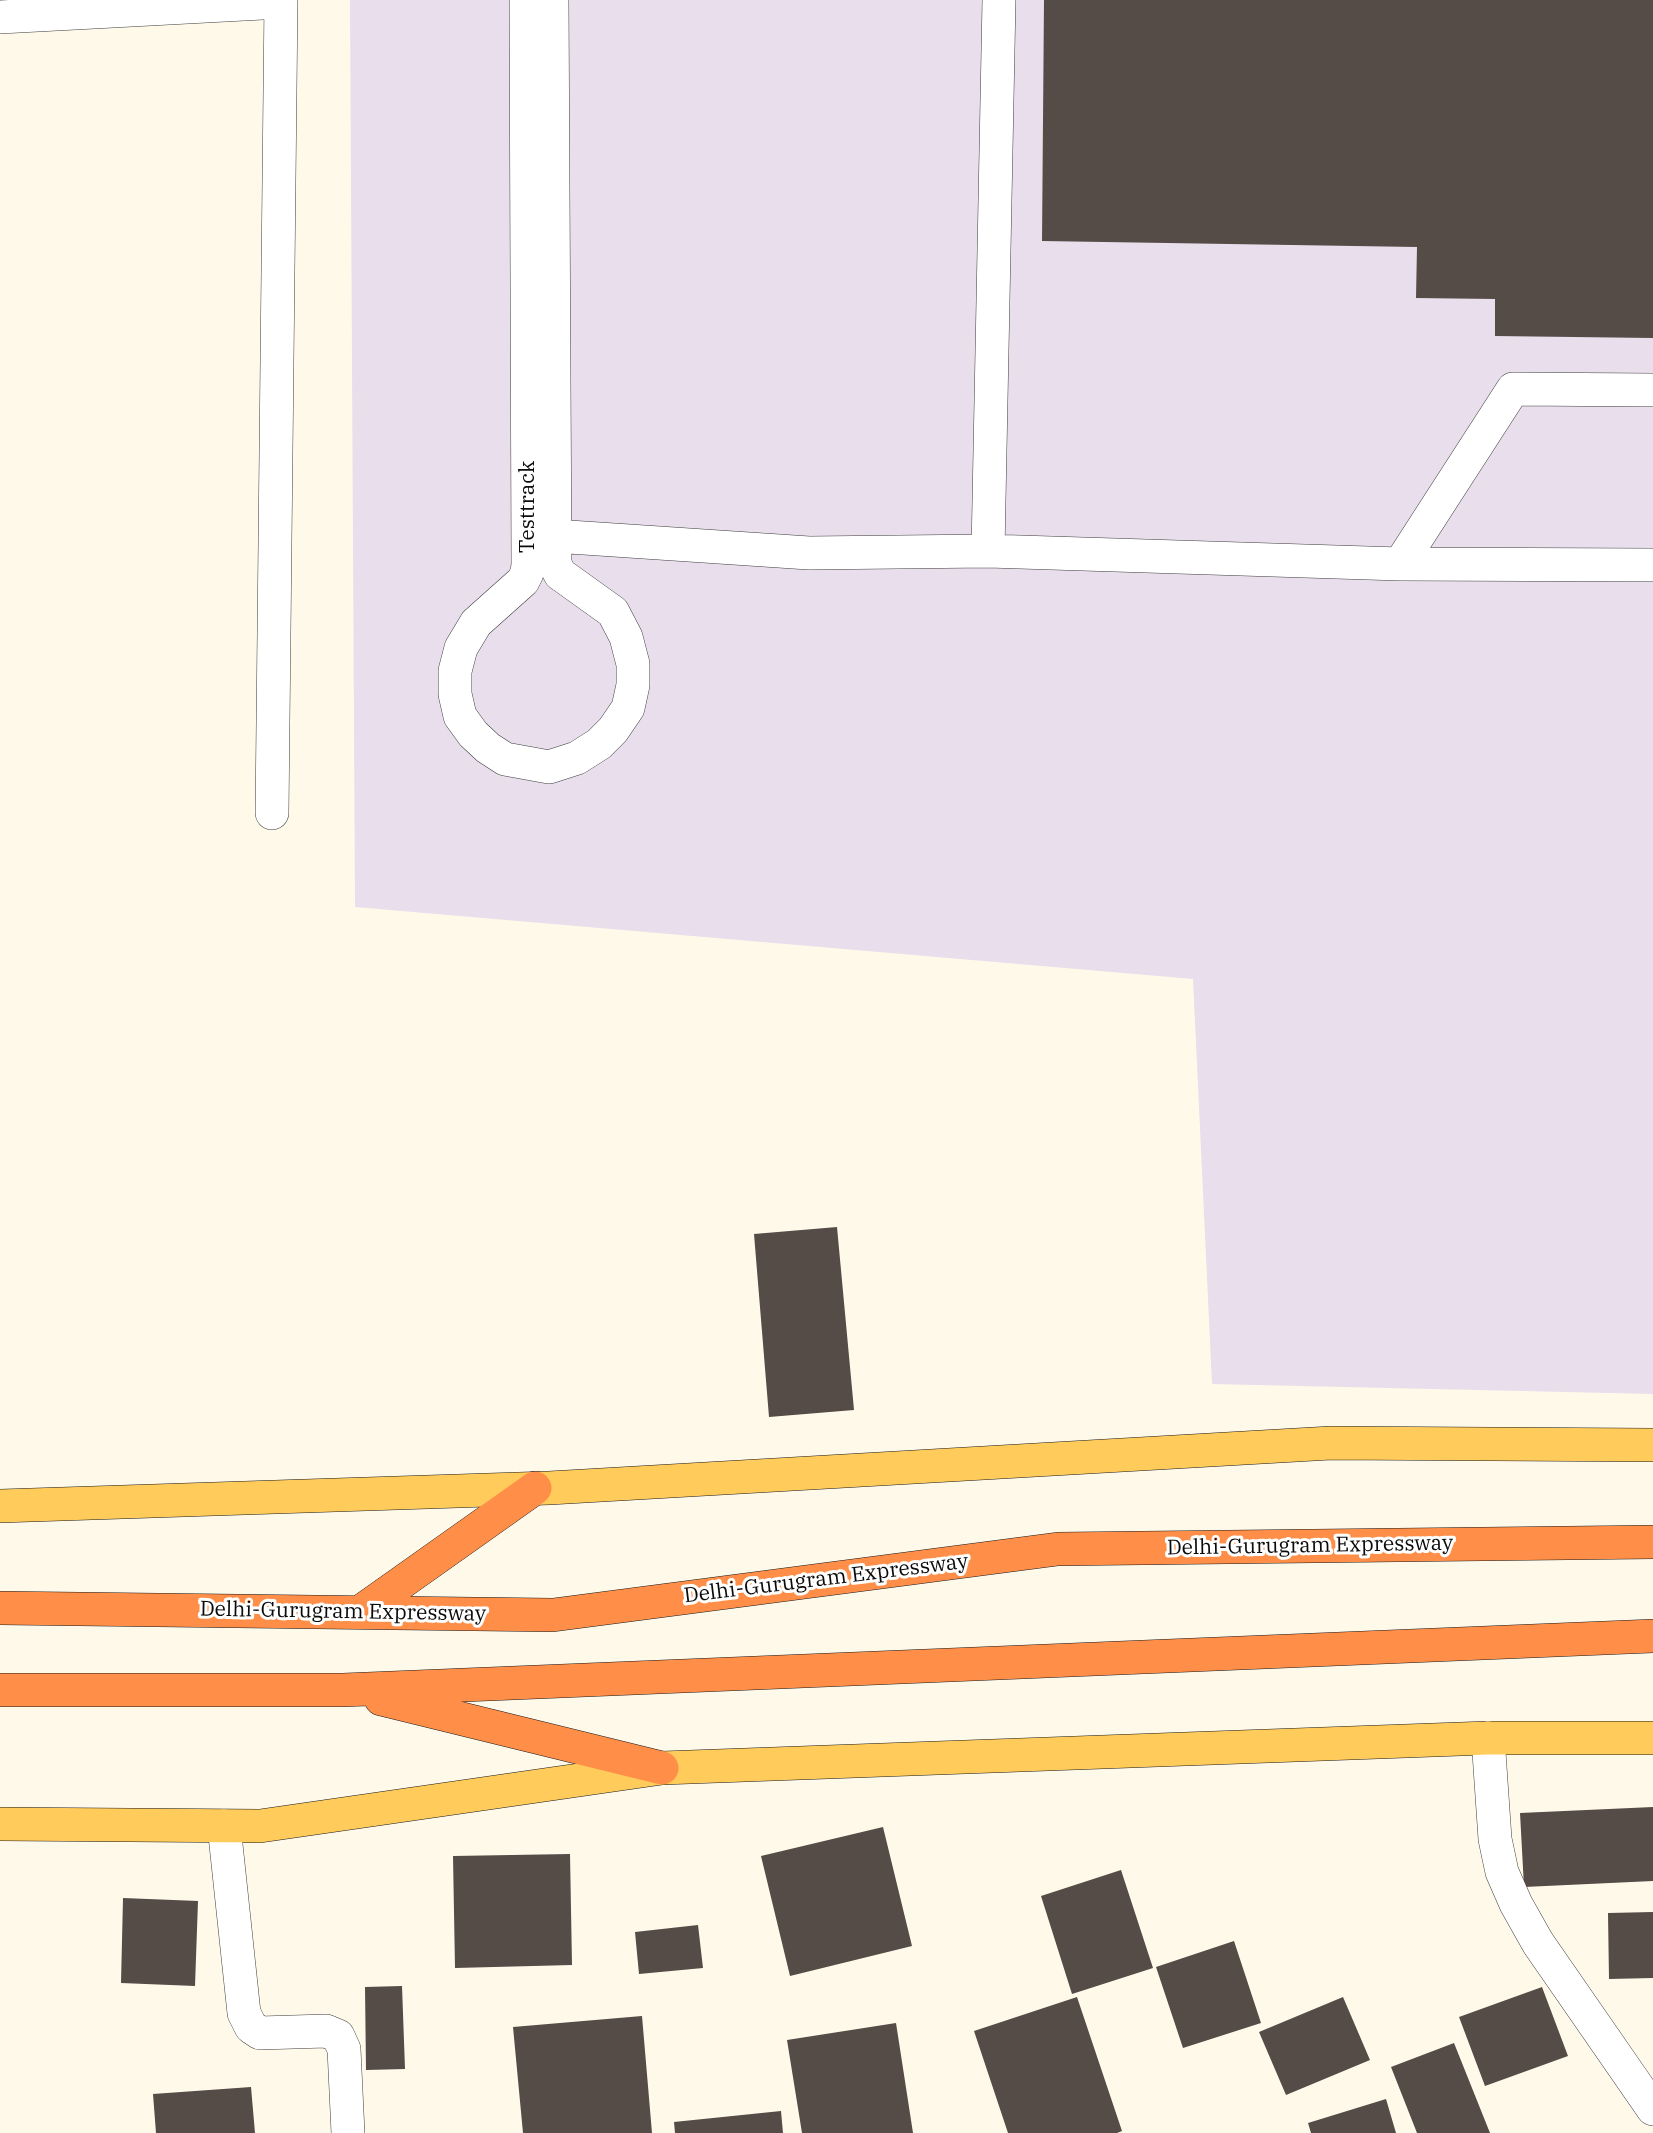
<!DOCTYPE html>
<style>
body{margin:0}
canvas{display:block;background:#fff9ea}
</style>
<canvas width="1653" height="2133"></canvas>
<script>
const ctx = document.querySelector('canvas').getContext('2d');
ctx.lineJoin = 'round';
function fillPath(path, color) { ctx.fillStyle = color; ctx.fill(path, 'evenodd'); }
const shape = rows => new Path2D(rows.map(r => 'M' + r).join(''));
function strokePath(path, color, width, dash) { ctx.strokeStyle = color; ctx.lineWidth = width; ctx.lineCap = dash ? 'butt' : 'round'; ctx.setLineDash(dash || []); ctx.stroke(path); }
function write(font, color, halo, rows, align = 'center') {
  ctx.font = font + ' "IBM Plex Serif",serif'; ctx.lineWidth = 6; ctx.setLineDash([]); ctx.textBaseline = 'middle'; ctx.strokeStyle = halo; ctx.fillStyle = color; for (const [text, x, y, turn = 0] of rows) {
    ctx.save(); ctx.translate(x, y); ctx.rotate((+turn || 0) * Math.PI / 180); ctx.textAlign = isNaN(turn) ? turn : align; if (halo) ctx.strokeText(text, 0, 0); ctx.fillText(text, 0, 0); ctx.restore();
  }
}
fillPath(shape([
 [350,0,1653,0,1653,1394,1212,1384,1193,979,355,907]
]), '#e9deeb');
fillPath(shape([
 [1044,0,1653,0,1653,338,1495,336,1495,299,1416,298,1417,247,1042,241],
 [837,1227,854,1410,769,1417,754,1234],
 [1653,1807,1653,1881,1524,1887,1520,1813],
 [883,1827,912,1946,790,1976,761,1856],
 [570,1854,572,1965,455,1968,453,1856],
 [1121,1870,1153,1968,1072,1994,1041,1896],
 [123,1898,198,1901,195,1986,121,1983],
 [1653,1912,1653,1978,1609,1979,1608,1913],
 [698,1925,703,1968,639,1974,635,1932],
 [1234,1941,1261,2023,1183,2048,1156,1967],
 [402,1986,405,2069,366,2070,365,1987],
 [1542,1987,1568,2056,1485,2086,1459,2017],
 [1077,1997,1122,2131,1117,2133,1008,2133,974,2031],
 [1343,1997,1370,2060,1286,2095,1259,2032],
 [642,2016,652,2133,523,2133,513,2027],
 [896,2023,913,2133,802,2133,787,2040],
 [1454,2043,1490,2133,1417,2133,1391,2067],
 [251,2087,255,2133,156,2133,153,2094],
 [1386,2099,1396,2133,1311,2133,1308,2123],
 [781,2111,783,2133,675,2133,674,2122]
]), '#554b47');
const minor = shape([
 [526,0,528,564,527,573,523,581,476,623,461,648,455,671,455,694,460,716,473,734,488,748,505,759,549,767,577,758,599,744,613,730,628,708,633,685,633,664,626,637,613,612,560,574,555,564,552,0],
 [999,0,988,551,1400,564],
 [0,17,281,2],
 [1653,390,1513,389,1400,564,1653,565],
 [554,536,809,553,988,551],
 [272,813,281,0],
 [1488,1738,1495,1839,1502,1872,1516,1904,1538,1943,1653,2109],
 [224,1826,244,2013,251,2027,260,2033,326,2031,338,2036,344,2049,348,2133]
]);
const major = shape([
 [0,1506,549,1488,1331,1443,1653,1445],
 [0,1824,260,1826,662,1768,1488,1738,1653,1738]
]);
const highway = shape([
 [0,1608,553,1615,1058,1549,1653,1542],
 [360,1612,535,1488],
 [0,1690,343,1690,1653,1636],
 [381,1699,662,1768]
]);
strokePath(minor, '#3e3e3e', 34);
strokePath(major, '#1c1c1c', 34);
strokePath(highway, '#1c1c1c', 34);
strokePath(minor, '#fff', 33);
strokePath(major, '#ffcb5a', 33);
strokePath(highway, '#ff8f48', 33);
write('21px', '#0b0b0b', '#fff', [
 ["Testtrack",528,507,-90],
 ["Delhi-Gurugram Expressway",1310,1546,-1],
 ["Delhi-Gurugram Expressway",826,1579,-7],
 ["Delhi-Gurugram Expressway",343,1612,1]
]);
</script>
